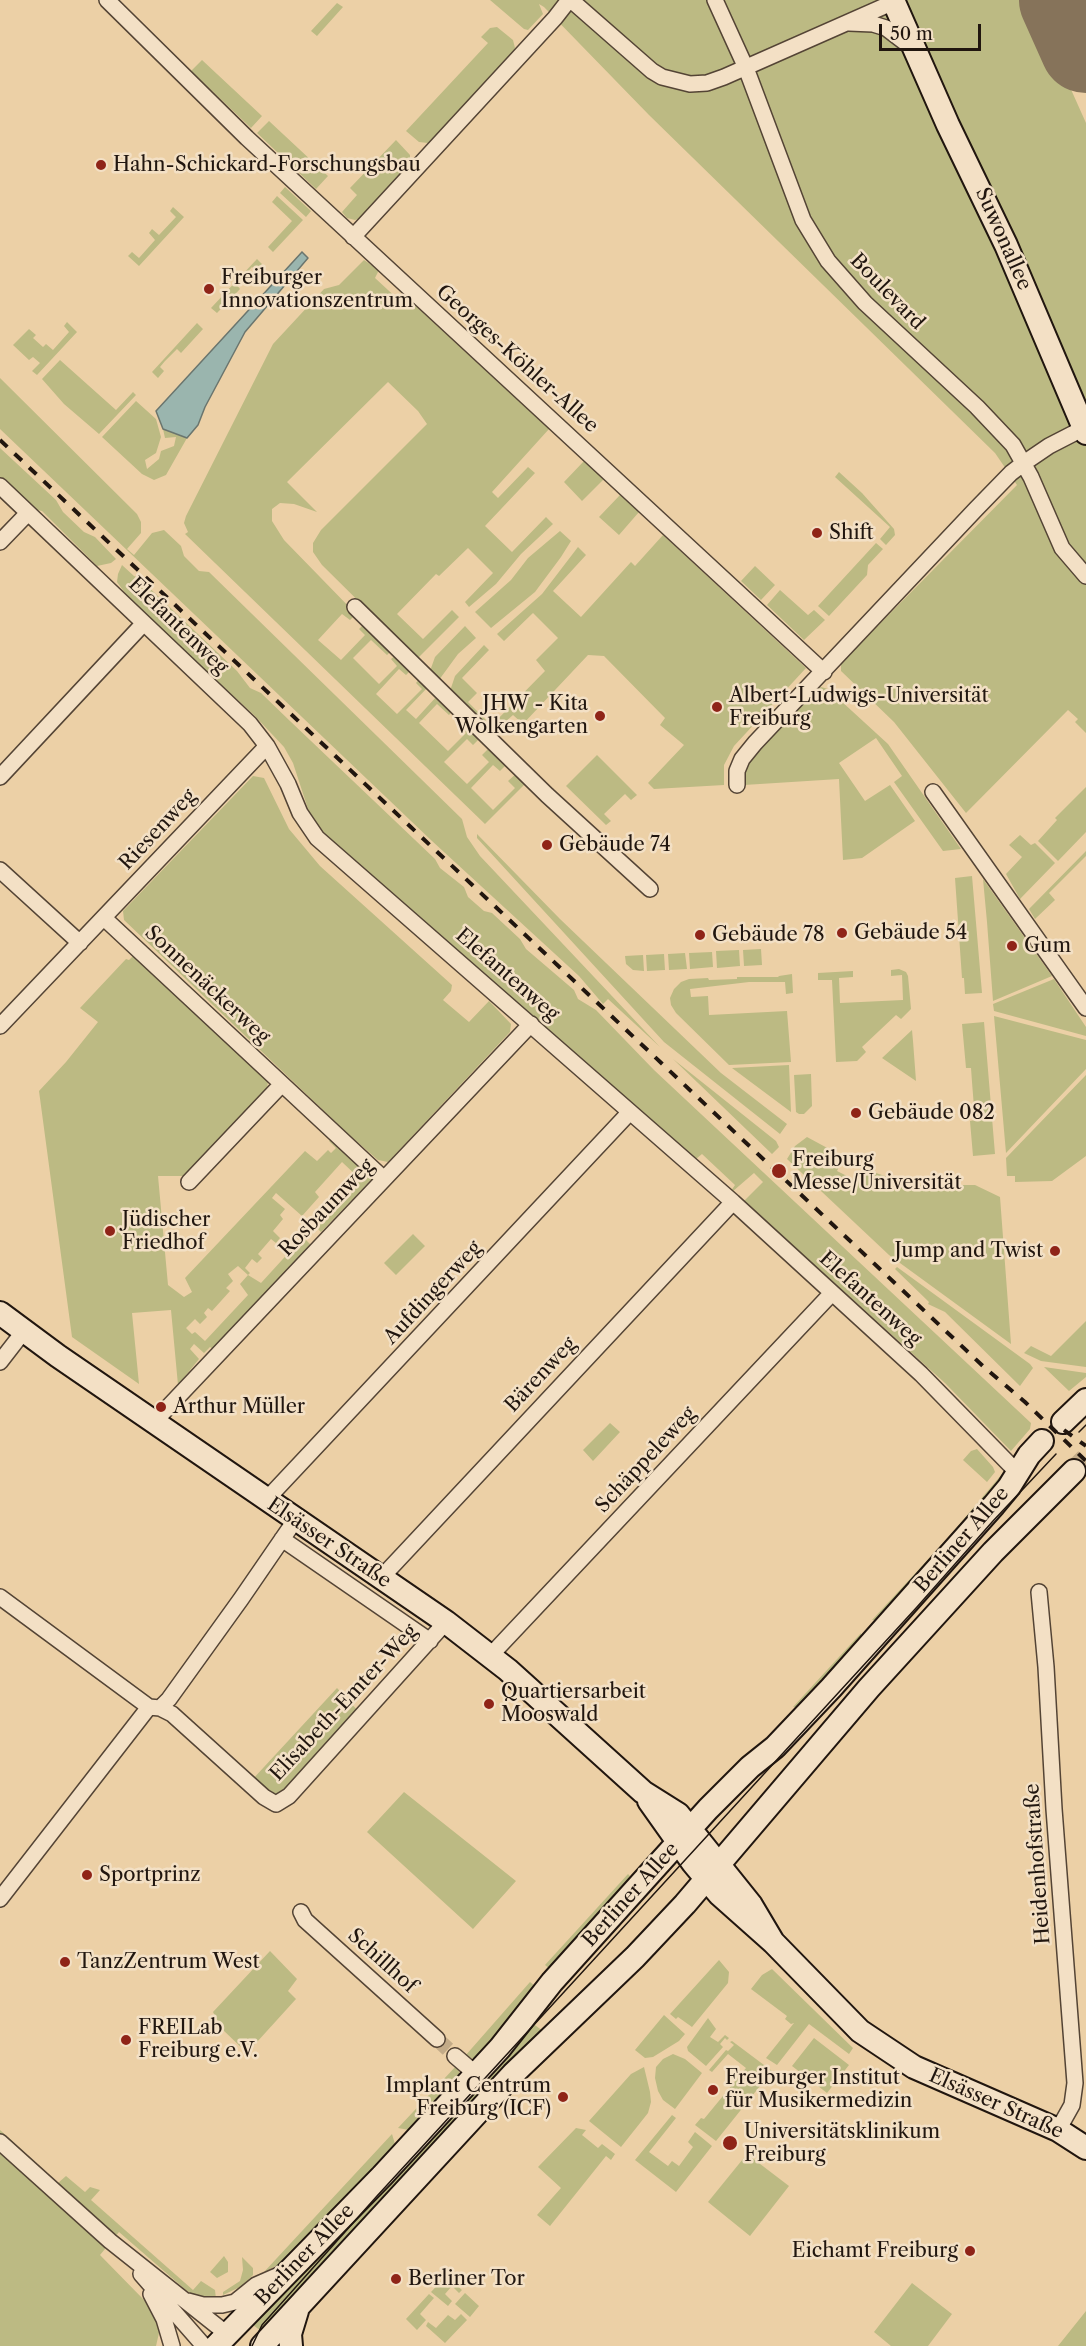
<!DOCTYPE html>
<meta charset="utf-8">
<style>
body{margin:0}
#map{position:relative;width:1086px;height:2346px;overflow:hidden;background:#ecd0a6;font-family:"Libre Caslon Text",serif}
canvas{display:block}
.scale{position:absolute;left:879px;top:24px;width:102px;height:27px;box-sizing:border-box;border:3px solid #21160f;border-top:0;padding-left:8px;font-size:18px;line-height:21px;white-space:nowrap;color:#21160f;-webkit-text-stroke:4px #f3e0c5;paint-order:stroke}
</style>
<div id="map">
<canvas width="1086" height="2346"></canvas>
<div class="scale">50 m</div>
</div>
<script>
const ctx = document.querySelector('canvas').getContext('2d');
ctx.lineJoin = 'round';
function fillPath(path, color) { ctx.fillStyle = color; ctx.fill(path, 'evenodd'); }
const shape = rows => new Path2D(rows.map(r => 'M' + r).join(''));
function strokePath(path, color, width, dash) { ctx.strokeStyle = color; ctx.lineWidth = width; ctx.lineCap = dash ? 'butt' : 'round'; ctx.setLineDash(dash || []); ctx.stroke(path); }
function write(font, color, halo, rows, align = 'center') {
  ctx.font = font + ' "Libre Caslon Text",serif'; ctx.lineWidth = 5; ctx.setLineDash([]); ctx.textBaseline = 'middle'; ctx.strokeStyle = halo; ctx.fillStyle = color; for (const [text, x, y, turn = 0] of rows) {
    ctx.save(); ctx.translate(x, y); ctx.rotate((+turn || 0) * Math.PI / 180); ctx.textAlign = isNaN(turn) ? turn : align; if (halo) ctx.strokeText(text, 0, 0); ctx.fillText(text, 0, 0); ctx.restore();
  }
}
fillPath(shape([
 [490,0,1031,0,1086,123,1086,733,1075,722,1078,719,1068,710,966,813,894,722,841,671,841,664,848,656,1017,485,995,453,649,115,544,7,539,4,543,14,528,30,524,29],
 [337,3,343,7,317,36,311,31],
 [497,27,513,40,515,48,512,55,434,140,428,143,419,142,406,131,488,43,481,37,490,28],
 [202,60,262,116,251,128,191,71],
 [269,121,328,176,316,189,257,133],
 [396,140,410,155,410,166,361,218,355,220,347,218,342,212,357,195,350,188],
 [285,187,311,211,306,217,280,193],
 [277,196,303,220,273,252,268,247,292,221,272,202],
 [173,207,184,217,139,266,128,256,132,252,139,258,155,240,149,233,152,229,159,235,176,217,170,211],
 [257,259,262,264,256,270,252,267,236,284,240,289,217,313,211,308],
 [364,260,379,270,375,278,401,302,408,299,549,429,492,492,498,498,528,467,535,473,485,526,512,552,546,517,553,524,521,554,496,584,469,607,465,602,493,573,468,548,439,576,436,574,397,614,423,639,452,610,459,617,417,659,322,565,313,552,313,543,321,530,427,424,418,411,388,382,287,482,317,512,294,504,280,503,272,509,272,521,284,540,356,614,350,620,342,614,318,640,341,660,365,635,359,629,365,623,392,650,387,655,371,640,353,658,379,684,397,666,391,659,396,655,411,670,406,675,399,669,376,694,397,714,422,689,416,683,420,678,428,687,406,710,416,719,437,696,453,711,449,715,437,704,419,723,448,751,466,733,463,729,468,725,480,738,473,745,467,739,444,762,467,784,489,762,482,755,491,746,508,763,500,771,493,765,471,788,493,810,515,788,508,781,518,772,527,782,485,824,185,534,188,532,184,523,186,516,273,344,324,289,339,285],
 [67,322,77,332,37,375,32,371,40,363,33,357,29,360,13,345,29,329,36,335,33,338,43,347,46,344,53,350,69,332,64,326],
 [197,323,203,329,181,353,177,349,165,361,160,367,164,371,158,378,152,372],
 [60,360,116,410,133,392,136,395,99,434,64,404,42,379],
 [0,378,137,514,141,522,141,533,127,549,134,555,152,533,164,530,181,546,184,556,199,571,209,572,462,819,467,837,480,856,660,1047,608,999,603,1004,579,976,432,841,0,429],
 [136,401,156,419,161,437,156,453,145,460,147,469,159,459,161,451,174,446,176,437,165,438,163,429,187,438,166,475,154,480,142,474,102,437],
 [0,448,56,500,63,512,84,532,95,537,116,559,111,563,97,566,42,511,33,509,0,477],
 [584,461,604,479,582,501,564,482],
 [839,472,862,493,894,529,895,535,886,545,880,539,890,527,835,477],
 [620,495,639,512,619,535,599,517],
 [560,531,571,541,561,557,535,592,491,628,475,612,511,580,528,558],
 [663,535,806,668,734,746,724,765,724,785,654,789,648,783,684,745,660,725,665,718,604,656,588,655,523,724,513,715,495,731,490,727,545,671,536,660,558,638,533,613,504,641,497,634,542,594,578,547,586,555,553,591,581,617,631,562,635,566],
 [876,543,883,549,868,565,867,575,829,616,818,606],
 [122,565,134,576,139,578,237,671,250,688,261,693,290,721,435,859,440,868,464,887,468,897,484,911,492,913,520,939,526,949,574,990,578,999,596,1010,654,1070,1031,1423,1030,1429,1011,1451,945,1383,744,1201,763,1182,754,1173,732,1192,731,1191,735,1185,702,1154,696,1159,527,1016,335,847,310,815,293,763,284,747,254,715,133,604,117,582,118,574],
 [755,566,775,585,761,600,741,581],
 [780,590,808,615,814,610,825,620,804,640,767,605],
 [465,626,476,638,458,654,439,680,430,671,435,657],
 [484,645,489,650,462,678,477,693,468,702,486,720,483,724,450,691,455,676],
 [821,687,828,689,888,744,961,849,943,851,894,782,902,776,876,738,839,763,865,801,890,785,915,821,862,858,843,860,839,779,744,785,747,764,754,753,815,689],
 [597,755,637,795,631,800,625,794,604,814,611,821,606,825,566,786],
 [253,776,264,778,289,829,320,866,452,985,451,991,443,1000,469,1022,489,1001,511,1024,510,1032,388,1162,378,1160,347,1133,124,920,123,911],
 [1086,787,1086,832,1058,861,1038,841,1057,820,1055,818],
 [477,834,560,919,721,1073,787,1124,780,1134,664,1042,477,838],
 [1020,835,1031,845,1035,843,1055,863,1020,899,1006,874,1022,857,1009,845],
 [1086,851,1086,856,1049,893,1055,900,1035,919,1029,909],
 [972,876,982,993,965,994,964,978,962,978,955,878],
 [983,879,1052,976,993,1001,987,922],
 [761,949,762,965,744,966,743,950],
 [739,950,740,966,717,968,716,951],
 [712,952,713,967,690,969,689,953],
 [685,953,687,969,669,970,668,954],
 [135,954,267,1078,268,1081,267,1090,186,1176,158,1176,168,1285,184,1297,192,1292,185,1278,305,1151,317,1161,328,1150,331,1153,336,1148,329,1141,332,1138,373,1178,321,1232,315,1226,360,1179,342,1162,315,1192,319,1197,302,1216,276,1193,272,1198,285,1209,280,1215,283,1219,273,1231,280,1238,276,1243,271,1239,258,1254,262,1258,257,1263,252,1259,245,1268,250,1273,248,1275,261,1283,303,1237,312,1246,214,1350,210,1347,204,1353,194,1344,190,1349,199,1359,178,1385,171,1310,132,1313,139,1384,72,1337,39,1091,66,1062,98,1022,80,1008,126,959,129,960],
 [238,1266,248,1275,240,1284,248,1295,205,1341,195,1332,192,1334,186,1328,195,1319,200,1324,207,1317,204,1313,208,1308,212,1311,230,1291,226,1288,233,1281,228,1274],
 [664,954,665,970,647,971,646,955],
 [643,955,644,971,633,970,626,964,625,956],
 [899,969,906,972,908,976,911,1009,901,1019,896,1015,862,1047,866,1052,857,1061,836,1062,832,980,818,980,818,973,853,971,853,977,839,978,840,1003,903,1000,902,975,891,976,891,970],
 [792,974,793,993,786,994,785,982,749,982,690,989,691,997,708,996,709,1015,787,1011,791,1062,729,1065,676,1013,671,1005,670,998,674,989,681,982,689,979,708,978,709,980,737,979,737,977,778,977,779,976],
 [1054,979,1086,1027,1086,1036,994,1011,993,1004],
 [994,1016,1086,1040,1086,1069,1006,1153],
 [984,1022,995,1154,973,1156,970,1121,975,1120,972,1082,971,1068,966,1068,962,1024],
 [912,1030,913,1041,916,1081,882,1058],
 [673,1059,776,1141,779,1147,772,1154],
 [789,1065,791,1112,732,1068],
 [811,1074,812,1106,804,1114,799,1114,796,1112,794,1075],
 [1086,1075,1086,1156,1052,1181,1015,1182,1015,1176,1007,1176,1006,1158],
 [807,1137,844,1157,837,1171,857,1181,864,1169,900,1181,922,1185,975,1185,1000,1197,1011,1344,889,1255,787,1159,795,1146],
 [413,1234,425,1246,396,1275,384,1263],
 [897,1267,1030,1364,1033,1368,1020,1386,945,1312,928,1304,929,1302,895,1269],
 [1086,1321,1086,1367,1041,1361,1024,1353,1031,1346,1051,1356],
 [1044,1367,1086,1373,1086,1377,1069,1391],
 [610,1423,620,1432,593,1461,583,1450],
 [977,1449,993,1467,995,1472,987,1482,963,1460,971,1451],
 [1002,1474,1002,1482,877,1620,872,1620,946,1540],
 [861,1633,861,1638,804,1706,793,1707],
 [337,1688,359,1712,286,1792,278,1796,267,1794,252,1780],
 [404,1792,516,1881,473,1929,367,1832],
 [628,1874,632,1878,550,1969,545,1965],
 [270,1951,297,1979,288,1991,296,1999,247,2053,222,2029,213,2012],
 [719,1960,729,1972,728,1983,692,2027,678,2017,676,2019,670,2014],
 [772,1969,853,2048,849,2054,809,2024,777,2065,766,2058,794,2023,791,2024,785,2019,787,2016,751,1989,762,1975],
 [530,1982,535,1986,505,2025,475,2059,465,2056],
 [664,2015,685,2034,679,2041,653,2057,645,2058,635,2050],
 [708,2018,716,2029,710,2037,718,2042,725,2035,729,2038,727,2040,725,2038,720,2044,723,2047,706,2066,688,2051,687,2047],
 [532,2023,543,2031,265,2334,253,2325],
 [814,2038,849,2065,827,2093,792,2066],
 [732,2041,772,2071,716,2141,695,2125,701,2118,704,2119,746,2068,728,2054,712,2072,709,2070,726,2050,728,2051,734,2045,730,2042],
 [673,2054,685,2059,702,2073,675,2109,663,2100,658,2091,655,2078,656,2067,663,2059],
 [457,2065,460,2075,409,2130,398,2128],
 [644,2067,650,2092,651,2102,648,2113,621,2147,589,2121,631,2074],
 [672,2115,676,2118,649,2152,668,2166,672,2161,679,2166,693,2147,688,2142,695,2132,712,2146,676,2192,635,2160],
 [576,2128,586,2130,582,2135,598,2148,602,2144,615,2154,611,2160,606,2156,550,2226,537,2215,561,2188,538,2167],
 [0,2130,58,2183,66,2176,85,2192,90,2187,100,2190,91,2200,193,2290,201,2281,215,2290,216,2299,196,2296,187,2291,119,2232,100,2255,145,2301,157,2319,159,2333,156,2346,0,2346],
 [392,2134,395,2144,325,2221,282,2263,264,2272],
 [747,2154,789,2186,750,2236,708,2202],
 [224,2256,228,2262,228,2272,217,2278,210,2272],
 [242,2257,253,2268,253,2275,242,2286,223,2295,223,2292,240,2281,243,2270],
 [446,2276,462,2290,459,2293,452,2286,445,2294,452,2301,448,2306,431,2292],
 [912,2283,952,2314,928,2346,891,2346,874,2332],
 [465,2293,479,2306,470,2317,455,2304],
 [429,2294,434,2298,420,2314,426,2320,417,2330,406,2319],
 [1086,2311,1086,2346,1058,2346],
 [461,2314,467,2320,445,2343,426,2326,428,2322,436,2328,448,2315,455,2320]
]), '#bcba83');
const water = shape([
 [302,252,308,258,245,332,205,407,198,425,187,438,163,429,156,411,302,252]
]);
fillPath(water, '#9ab5ae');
strokePath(water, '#6a756e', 1.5);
strokePath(shape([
 [1072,15,1081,25,1086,27]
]), '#86735a', 38);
strokePath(shape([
 [1065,0,1086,47]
]), '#86735a', 92);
strokePath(shape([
 [437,2039,455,2056]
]), '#c3ab88', 15, [15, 8]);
strokePath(shape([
 [1074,1471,1086,1459]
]), '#c3ab88', 22, [22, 11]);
const street = shape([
 [107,0,247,138,824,672],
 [571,0,652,71,662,77,690,84,707,83,724,77,894,2],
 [715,0,746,68,803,220,828,261,865,303,977,407,1013,445,1031,477,1062,548,1086,576],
 [849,23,873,24,886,28,911,47],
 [353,237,555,18,569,0],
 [0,486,250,724,267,746,288,784,300,813,317,838,733,1202,921,1374,1017,1472],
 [0,542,28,513],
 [355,607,547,795,650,889],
 [0,777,144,623],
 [737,785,737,771,742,759,755,743,976,509,1011,473,1024,463,1049,446,1084,428],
 [933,792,1086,1008],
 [0,870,80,943],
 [104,918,384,1179],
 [0,1026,267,746],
 [189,1182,282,1084],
 [0,1362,24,1331],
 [154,1422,531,1024],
 [266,1500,629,1113],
 [282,1539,430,1641],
 [381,1578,733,1202],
 [1039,1592,1046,1667,1054,1809,1075,2083,1072,2105,1058,2130],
 [0,1597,149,1707,160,1708,172,1714,264,1797,276,1804,289,1796,446,1622],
 [490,1656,832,1293],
 [160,1708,169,1699,241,1599,296,1519],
 [0,1899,149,1707],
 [301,1912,305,1920,437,2039],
 [455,2056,476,2074],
 [0,2142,110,2241,227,2334],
 [141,2274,204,2346],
 [151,2294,164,2319,172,2346],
 [188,2301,203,2305,222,2305,235,2302,256,2285,281,2274]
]);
const secondary = shape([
 [893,0,948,125,1006,245,1086,433],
 [0,1313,58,1356,446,1622,508,1670,643,1792,678,1814,751,1905,773,1942],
 [1063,1422,1086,1400],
 [649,1801,693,1863,719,1894,773,1942,860,2031,914,2067,1058,2130,1086,2148],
 [216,2346,382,2176,500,2048,552,1982,708,1809,750,1767,775,1747,831,1688,994,1505,1009,1487,1029,1455,1042,1441],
 [262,2346,513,2074,635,1957,685,1904,869,1688,993,1552,1074,1471],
 [291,2346,290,2334,297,2311]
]);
strokePath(street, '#544435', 18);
strokePath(secondary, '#21160f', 26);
strokePath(street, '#f3e0c5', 15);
strokePath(secondary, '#f3e0c5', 22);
strokePath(shape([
 [1079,1432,1086,1425],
 [252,2346,262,2325,377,2196,917,1607,993,1521,1056,1454]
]), '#21160f', 1.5);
strokePath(shape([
 [0,440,985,1368,1025,1402,1086,1461],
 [1064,1430,1086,1446]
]), '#21160f', 4, [10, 10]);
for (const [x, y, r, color] of [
 [101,165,6,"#8f2418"],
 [209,289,6,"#8f2418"],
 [817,533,6,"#8f2418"],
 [717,707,6,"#8f2418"],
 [600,716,6,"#8f2418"],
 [547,845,6,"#8f2418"],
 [842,933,6,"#8f2418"],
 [700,935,6,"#8f2418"],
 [1012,946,6,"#8f2418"],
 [856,1113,6,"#8f2418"],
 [779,1171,8,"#8f2418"],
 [110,1231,6,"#8f2418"],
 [1055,1251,6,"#8f2418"],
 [161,1407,6,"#8f2418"],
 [489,1704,6,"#8f2418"],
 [87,1875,6,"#8f2418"],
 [65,1962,6,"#8f2418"],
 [126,2040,6,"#8f2418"],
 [713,2090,6,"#8f2418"],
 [563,2097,6,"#8f2418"],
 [730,2143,8,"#8f2418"],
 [970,2251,6,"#8f2418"],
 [396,2279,6,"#8f2418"]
]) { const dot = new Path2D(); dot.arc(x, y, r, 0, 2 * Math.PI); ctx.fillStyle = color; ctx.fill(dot); strokePath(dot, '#f3e0c5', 2); }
write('20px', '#21160f', '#f3e0c5', [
 ["Hahn-Schickard-Forschungsbau",113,165],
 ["Freiburger",221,278],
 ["Innovationszentrum",221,301],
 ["Shift",829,533],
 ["Albert-Ludwigs-Universität",729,696],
 ["Freiburg",729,719],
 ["JHW - Kita",588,704,"right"],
 ["Wolkengarten",588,727,"right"],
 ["Gebäude 74",559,845],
 ["Gebäude 54",854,933],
 ["Gebäude 78",712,935],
 ["Gum",1024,946],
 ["Gebäude 082",868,1113],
 ["Freiburg",792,1160],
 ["Messe/Universität",792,1183],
 ["Jüdischer",122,1220],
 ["Friedhof",122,1243],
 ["Jump and Twist",1043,1251,"right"],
 ["Arthur Müller",173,1407],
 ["Quartiersarbeit",501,1692],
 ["Mooswald",501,1715],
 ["Sportprinz",99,1875],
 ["TanzZentrum West",77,1962],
 ["FREILab",138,2028],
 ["Freiburg e.V.",138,2051],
 ["Freiburger Institut",725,2078],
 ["für Musikermedizin",725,2101],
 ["Implant Centrum",551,2086,"right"],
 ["Freiburg (ICF)",551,2109,"right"],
 ["Universitätsklinikum",744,2132],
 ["Freiburg",744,2155],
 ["Eichamt Freiburg",958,2251,"right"],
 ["Berliner Tor",408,2279]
], 'left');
write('20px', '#21160f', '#f3e0c5', [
 ["Suwonallee",1003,239,66],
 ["Boulevard",887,292,46],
 ["Georges-Köhler-Allee",517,359,42],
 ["Elefantenweg",178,626,44],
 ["Riesenweg",158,830,-47],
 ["Elefantenweg",507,975,41],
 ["Sonnenäckerweg",207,985,43],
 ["Rosbaumweg",327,1208,-46],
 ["Aufdingerweg",433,1293,-47],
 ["Elefantenweg",870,1299,42],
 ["Bärenweg",541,1375,-47],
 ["Schäppeleweg",646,1460,-47],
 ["Berliner Allee",962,1540,-49],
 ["Elsässer Straße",329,1543,34],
 ["Elisabeth-Emter-Weg",344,1703,-47],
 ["Heidenhofstraße",1038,1864,-94],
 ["Berliner Allee",631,1895,-48],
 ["Schillhof",382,1961,42],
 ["Elsässer Straße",996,2104,24],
 ["Berliner Allee",305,2255,-46]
]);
</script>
